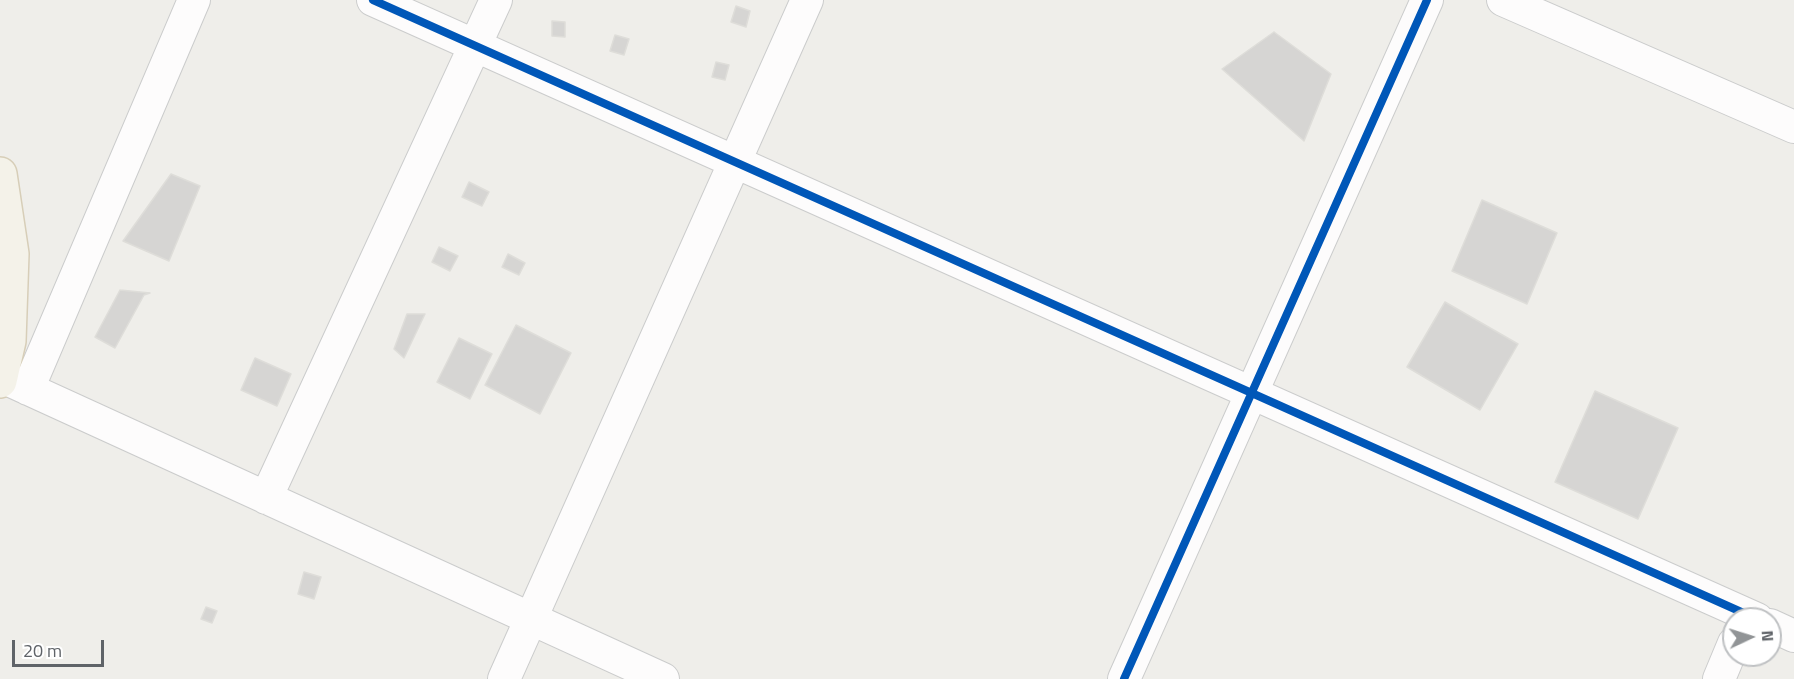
<!DOCTYPE html>
<style>
body{margin:0}
#map{position:relative;width:1794px;height:679px;overflow:hidden;background:#efeeea;font-family:"Titillium Web",sans-serif}
canvas{display:block}
.north{position:absolute;left:1722px;top:607px;width:60px;height:60px;box-sizing:border-box;background:#fff;border:2px solid #bfc1c3;border-radius:50%;rotate:86deg;font-size:16px;font-weight:700;line-height:24px;text-align:center;color:#5f6368}
.north::after{content:'';display:block;margin:auto;width:21px;height:27px;background:#919496;clip-path:polygon(50% 0,100% 100%,50% 72%,0 100%)}
.scale{position:absolute;left:12px;top:640px;width:92px;height:27px;box-sizing:border-box;border:3px solid #5f6368;border-top:0;padding-left:8px;font-size:18px;line-height:21px;white-space:nowrap;color:#5f6368;-webkit-text-stroke:4px #fff;paint-order:stroke}
</style>
<div id="map">
<canvas width="1794" height="679"></canvas>
<div class="north">N</div>
<div class="scale">20 m</div>
</div>
<script>
const ctx = document.querySelector('canvas').getContext('2d');
ctx.lineJoin = 'round';
function fillPath(path, color) { ctx.fillStyle = color; ctx.fill(path, 'evenodd'); }
const shape = rows => new Path2D(rows.map(r => 'M' + r).join(''));
function strokePath(path, color, width, dash) { ctx.strokeStyle = color; ctx.lineWidth = width; ctx.lineCap = dash ? 'butt' : 'round'; ctx.setLineDash(dash || []); ctx.stroke(path); }
const building = shape([
 [736,6,750,11,746,27,731,22,736,6],
 [552,21,565,22,565,37,552,36,552,21],
 [1274,32,1331,74,1304,141,1222,69,1274,32],
 [615,35,629,39,624,55,610,51,615,35],
 [716,62,729,65,725,80,712,77,716,62],
 [171,174,200,186,169,261,123,241,171,174],
 [469,182,489,192,482,206,462,197,469,182],
 [1482,200,1557,233,1527,304,1452,271,1482,200],
 [439,247,458,256,450,271,432,262,439,247],
 [508,254,525,263,519,275,502,267,508,254],
 [120,290,150,293,144,295,115,348,95,337,120,290],
 [1445,302,1518,344,1480,410,1407,367,1445,302],
 [407,314,425,314,404,358,394,349,407,314],
 [516,325,571,353,540,414,485,385,516,325],
 [459,338,492,354,470,399,437,382,459,338],
 [255,358,291,374,277,406,241,390,255,358],
 [1595,391,1678,428,1638,519,1555,482,1595,391],
 [304,572,321,577,314,599,298,594,304,572],
 [206,607,217,611,212,623,201,619,206,607]
]);
fillPath(building, '#d6d5d3');
strokePath(building, '#deddd9', 1.5);
const minor = shape([
 [373,0,1757,619],
 [1503,0,1794,127],
 [0,376,663,679],
 [28,389,194,0],
 [266,498,496,0],
 [1770,625,1794,636],
 [504,679,807,0],
 [1124,679,1427,0],
 [1719,679,1734,643]
]);
const major = shape([
 [0,174,12,254,9,341,0,381]
]);
strokePath(minor, '#cbcccc', 34);
strokePath(major, '#d7ceb8', 36);
strokePath(minor, '#fdfcfc', 32);
strokePath(major, '#f4f2e9', 33);
strokePath(shape([
 [373,0,1757,619],
 [1124,679,1427,0]
]), '#0057b8', 8);
</script>
